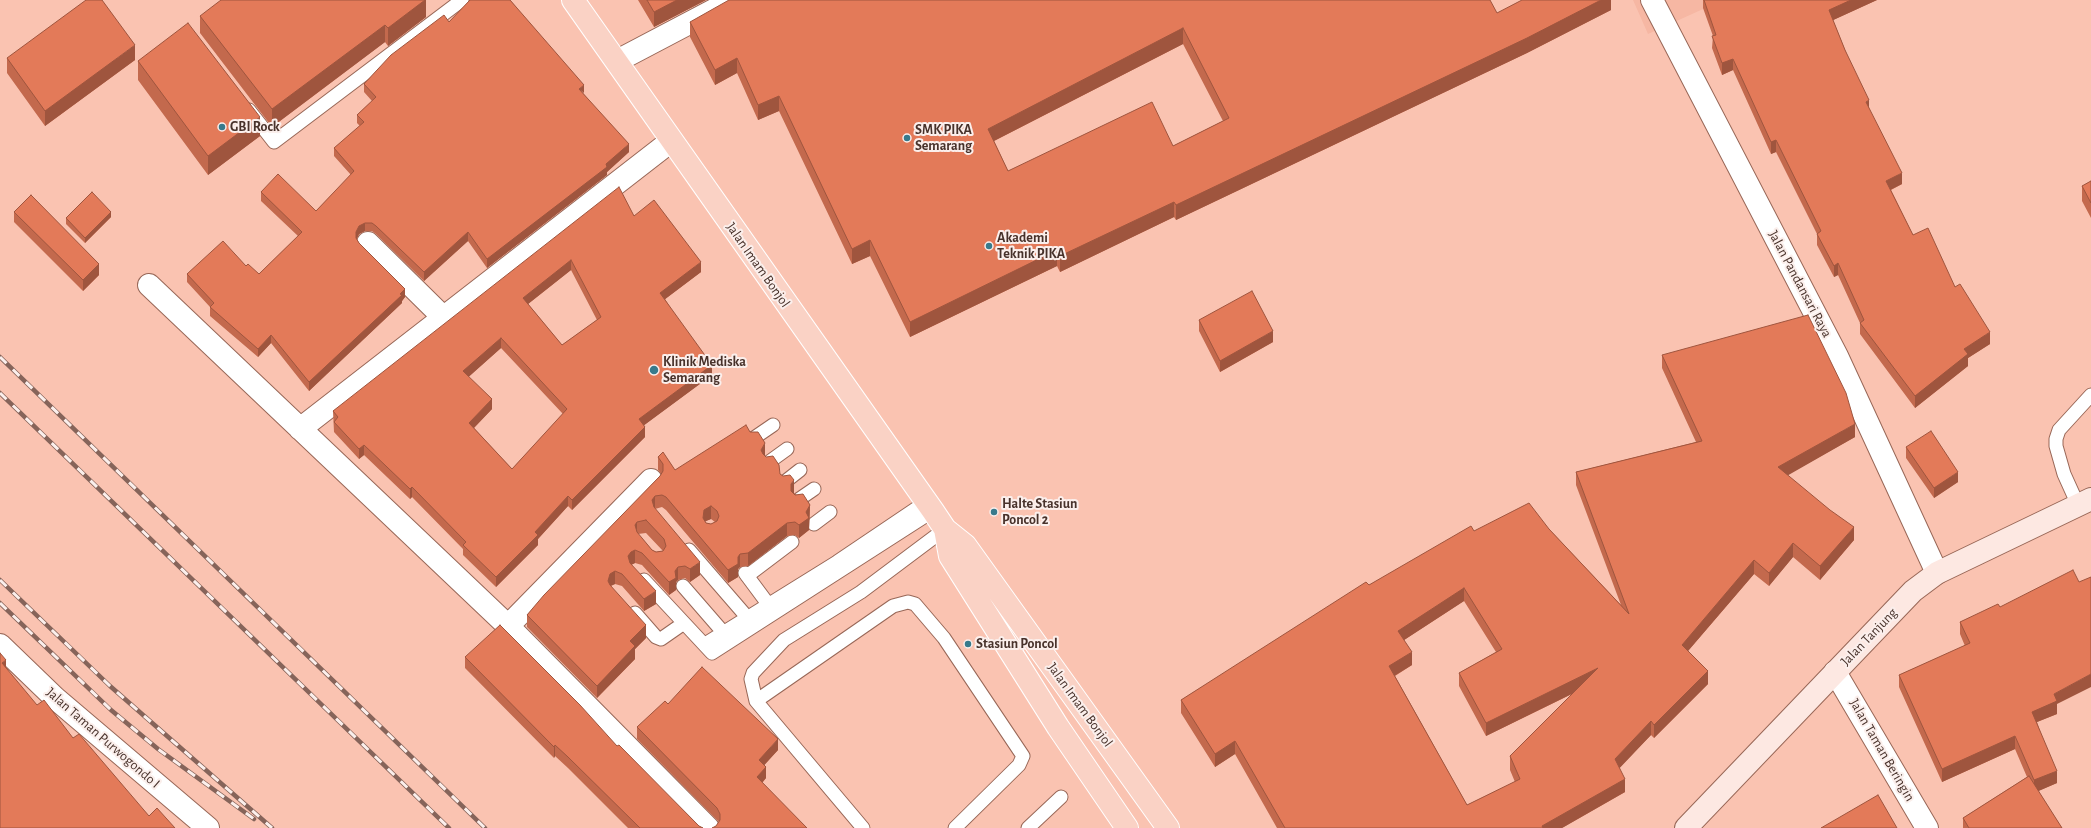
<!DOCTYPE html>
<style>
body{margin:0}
canvas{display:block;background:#fac3b1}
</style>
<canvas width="2091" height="828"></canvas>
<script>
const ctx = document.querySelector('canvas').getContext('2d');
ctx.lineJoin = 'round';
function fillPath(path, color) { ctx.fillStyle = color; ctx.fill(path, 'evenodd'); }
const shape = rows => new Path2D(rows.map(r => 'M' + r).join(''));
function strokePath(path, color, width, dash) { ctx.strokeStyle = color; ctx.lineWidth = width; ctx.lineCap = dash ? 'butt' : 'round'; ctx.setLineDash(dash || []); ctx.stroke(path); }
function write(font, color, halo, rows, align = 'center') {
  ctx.font = font + ' "Alegreya Sans",sans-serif'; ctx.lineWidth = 4; ctx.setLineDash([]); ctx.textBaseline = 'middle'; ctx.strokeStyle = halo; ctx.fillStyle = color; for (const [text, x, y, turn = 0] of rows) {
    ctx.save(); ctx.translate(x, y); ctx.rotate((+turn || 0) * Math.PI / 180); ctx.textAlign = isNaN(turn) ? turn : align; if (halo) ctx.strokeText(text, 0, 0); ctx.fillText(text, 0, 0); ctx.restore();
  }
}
fillPath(shape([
 [1633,0,1723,0,1648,34]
]), '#f6b7a3');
const service = shape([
 [249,110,274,142,462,0],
 [754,438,773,425],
 [769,462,787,449],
 [786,481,800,470],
 [798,500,814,489],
 [2078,505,2064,474,2056,446,2056,439,2059,430,2091,395],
 [814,524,830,512],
 [689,550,753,624],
 [745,573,774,612],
 [747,576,792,542],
 [644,580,712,653,933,511],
 [683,586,729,639],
 [635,613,656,637,661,639,684,623],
 [705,644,837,562,926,502],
 [756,701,893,606,908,602,915,604,944,638,1023,756,1019,765,955,828],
 [863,828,756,701,751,679,753,673,784,640,861,592,945,529],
 [1028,828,1061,797]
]);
const minor = shape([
 [1652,0,1837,356,1937,573],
 [617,61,733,0],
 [368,243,444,318],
 [149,285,508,626,708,828],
 [300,429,671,141],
 [508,626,651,480],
 [0,645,55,698,208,828],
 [1835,672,1927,828]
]);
const secondary = shape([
 [1686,828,1913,591,1937,573,2091,499]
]);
const primary = shape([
 [573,0,933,511,945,529,965,545,1168,828],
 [945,529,950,556,1058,727,1127,828]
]);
strokePath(service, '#986757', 15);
strokePath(minor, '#986757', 24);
strokePath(secondary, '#986757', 24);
strokePath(primary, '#fff', 24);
strokePath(service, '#fff', 13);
strokePath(minor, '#fff', 22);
strokePath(secondary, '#fde8e2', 22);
strokePath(primary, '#fad2c5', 22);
const rail = shape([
 [0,357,485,828],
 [0,393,449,828],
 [0,580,110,686,272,828],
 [0,603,111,710,158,749,254,819]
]);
strokePath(rail, '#86645a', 4.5);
strokePath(rail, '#fbefec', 3, [9]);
fillPath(shape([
 [426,0,426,17,388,46,385,42,272,127,200,33,200,16],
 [638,0,706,0,654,27],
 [1611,0,1611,10,1527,53,1176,220,1174,217,1060,272,1057,266,910,337,870,256,852,264,779,111,758,120,737,73,715,85,690,37,690,22,1497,13],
 [1183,44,1223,121,1173,146,1008,171,994,141],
 [1703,0,1877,0,1833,20,1869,109,1902,184,1891,190,1913,235,1955,287,1990,344,1968,358,1968,366,1915,408,1860,334,1860,323,1838,275,1834,277,1817,245,1817,234,1776,152,1771,154,1733,70,1722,75,1712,48,1713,36,1703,8],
 [511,1,629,152,607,172,607,175,487,268,468,241,424,281,376,234,372,231,365,231,359,234,357,239,359,243,405,297,402,301,402,303,309,391,271,343,258,357,210,316,210,307,187,282,187,274,246,266,259,274,298,236,261,201,261,192,316,211,351,175,334,156,334,148,360,126,357,123,357,115,372,101,364,92,364,84,449,22],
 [7,58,135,60,45,126,7,73],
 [138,61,260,136,208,175,138,80],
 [2091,181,2091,218,2082,201,2082,186],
 [14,212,99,275,83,291,14,222],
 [634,216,701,272,665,299,712,375,644,425,645,437,572,510,568,506,538,539,538,545,496,587,463,555,463,549,412,497,410,499,364,455,359,459,334,432,333,411],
 [571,270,597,320,562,345,528,304],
 [501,348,563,414,512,469,474,428,492,409,468,377],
 [111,217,85,243,66,224,66,218],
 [1199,320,1273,342,1220,372,1199,331],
 [1662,355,1855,437,1787,475,1854,540,1820,580,1793,557,1769,586,1754,574,1688,651,1708,684,1654,738,1651,735,1619,768,1625,792,1562,828,1277,828,1235,754,1215,767,1181,713,1181,700,1369,585,1474,531,1549,529,1621,605,1576,485,1576,472,1696,442,1662,368],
 [1464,601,1496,652,1459,673,1459,686,1486,736,1572,694,1510,756,1510,770,1515,782,1467,805,1395,676,1412,665,1404,640],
 [1906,447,1958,482,1934,498,1906,458],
 [765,456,780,474,794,493,810,505,809,530,799,538,795,535,787,536,748,566,740,567,738,569,738,577,728,583,666,510,662,507,655,509,700,575,690,582,685,578,678,580,676,582,676,590,669,595,642,565,635,563,631,565,656,604,644,611,622,586,615,584,611,586,646,638,635,649,635,659,597,698,527,627,527,615,660,476,661,474,658,470,658,457,675,470],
 [711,519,715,522,711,524,706,523,705,521],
 [646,533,663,551,656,552,652,550,638,534],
 [2000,607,2057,704,2057,714,2037,722,2057,783,2038,791,2062,828,1963,828,1963,818,2027,777,2015,749,1942,782,1899,687,1899,675,1965,646,1960,634,1960,622],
 [465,657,617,746,699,826,703,828,628,828,568,768,555,756,554,758,465,668],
 [668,704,778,750,764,765,766,778,763,782,716,826,719,822,717,820,637,739,637,727]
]), '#c3694d');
fillPath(shape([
 [425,0,426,0,426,17,388,46,388,28],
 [677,0,706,0,654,27,654,12],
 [1601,0,1611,0,1611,10,1527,53,1176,220,1176,205],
 [1851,0,1877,0,1829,22,1829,10],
 [385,25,385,42,272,127,272,109],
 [1183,28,1183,44,988,144,988,129],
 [135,45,135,60,45,126,45,111],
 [737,58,737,73,715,85,715,70],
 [1733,59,1733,70,1722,75,1722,63],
 [584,85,584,93,579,89],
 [779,96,779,111,758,120,758,105],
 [1869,100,1869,111,1866,102],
 [260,117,260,136,208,175,208,156],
 [1776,140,1776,152,1771,154,1771,142],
 [629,144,629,152,607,172,607,175,487,268,487,259,606,164],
 [1902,173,1902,184,1886,192,1886,181],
 [1174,202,1174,217,1060,272,1060,256],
 [111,212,111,217,85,243,85,238],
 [365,223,365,231,359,234,356,240,356,232,359,226],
 [468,232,468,241,424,281,424,272],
 [870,240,870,256,852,264,852,249],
 [1057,250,1057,266,910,337,910,322],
 [571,260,571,270,523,308,523,298],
 [701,262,701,272,660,303,660,293],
 [1838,263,1838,275,1834,277,1834,266],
 [99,264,99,275,83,291,83,280],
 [405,289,405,297,402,301,402,303,309,391,309,382],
 [1273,331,1273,342,1220,372,1220,361],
 [1990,332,1990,344,1968,358,1968,366,1915,408,1915,396,1964,349],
 [271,335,271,343,258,357,258,349],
 [501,338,501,348,463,382,463,371],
 [712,365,712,375,639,429,639,419],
 [492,399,492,409,469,433,469,423],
 [1855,424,1855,437,1778,481,1778,467],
 [645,427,645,437,572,510,572,500],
 [765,443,765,455,761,462,761,450],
 [364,445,364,455,359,459,359,449],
 [1958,472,1958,482,1934,498,1934,488],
 [794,480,794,493,791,497,791,484],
 [412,487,412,497,410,499,410,489],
 [568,496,568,506,538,539,538,545,496,587,496,577,535,532],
 [655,496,655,509,652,513,652,500],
 [810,505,809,530,799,538,799,525],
 [711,506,711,519,704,522,703,518,704,510],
 [637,522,637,534,635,525],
 [787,523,787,536,748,566,748,553],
 [1854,527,1854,540,1820,580,1820,566],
 [1793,543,1793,557,1769,586,1769,573],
 [635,550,635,563,631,565,628,569,628,556,631,552],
 [740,554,740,567,738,569,738,577,728,583,728,570],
 [1754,560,1754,574,1682,658,1682,645],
 [700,562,700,575,690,582,690,569],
 [678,567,678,580,676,582,676,590,669,595,669,582],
 [615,571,615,584,610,586,608,581,610,574],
 [1464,588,1464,601,1398,644,1398,631],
 [656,591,656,604,644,611,644,599],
 [646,625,646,638,635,649,635,659,597,698,597,686,630,641],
 [1412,652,1412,665,1389,679,1389,666],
 [6,660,6,671,2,663],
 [1598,668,1598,681,1486,736,1486,723],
 [1708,671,1708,684,1654,738,1654,725],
 [2091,674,2091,687,2057,704,2057,714,2032,724,2032,712,2054,694],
 [1651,721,1651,735,1615,773,1615,759],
 [2015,736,2015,749,1942,782,1942,769],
 [778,739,778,750,759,771,759,760],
 [1235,741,1235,754,1215,767,1215,754],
 [555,745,555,756,554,758,554,747],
 [766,767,766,778,757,788,757,777],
 [2057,771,2057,783,2034,793,2034,780],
 [1625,779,1625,792,1562,828,1542,828,1542,826]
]), '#9f553e');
const building = shape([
 [86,0,102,0,135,45,45,111,7,58,86,0],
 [221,0,425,0,388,28,385,25,272,109,200,16,221,0],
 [470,0,510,0,584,85,579,89,629,144,606,164,607,167,487,259,468,232,424,272,376,226,372,223,365,223,359,226,356,232,356,238,359,243,405,289,400,294,402,295,309,382,271,335,258,349,210,307,214,303,187,274,223,241,246,266,248,264,259,274,302,232,261,192,278,174,316,211,354,171,334,148,364,122,357,115,376,97,364,84,391,55,444,15,449,22,470,0],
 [647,0,677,0,654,12,647,0],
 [729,0,1490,0,1497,13,1522,0,1601,0,1527,38,1176,205,1174,202,1060,256,1057,250,910,322,870,240,852,249,779,96,758,105,737,58,715,70,690,22,729,0],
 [1183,28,1229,118,1173,146,1152,102,1008,171,988,129,1183,28],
 [1704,0,1851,0,1829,10,1845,50,1869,100,1866,102,1902,173,1886,181,1913,235,1928,228,1955,287,1960,284,1990,332,1964,349,1968,354,1915,396,1860,323,1864,320,1838,263,1834,266,1817,234,1821,231,1776,140,1771,142,1733,59,1722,63,1712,36,1716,35,1704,0],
 [188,23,260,117,208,156,138,61,188,23],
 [2091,181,2091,203,2082,186,2091,181],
 [619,187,634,216,654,200,701,262,660,293,712,365,639,419,645,427,572,500,568,496,535,532,538,535,496,577,463,545,466,542,412,487,410,489,364,445,359,449,334,422,338,417,333,411,619,187],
 [571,260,601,317,562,345,523,298,571,260],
 [501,338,567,409,512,469,469,423,492,399,463,371,501,338],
 [92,192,111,212,85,238,66,218,92,192],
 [31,195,99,264,83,280,14,212,31,195],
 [1252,291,1273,331,1220,361,1199,320,1252,291],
 [1808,315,1846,393,1855,424,1778,467,1830,510,1854,527,1820,566,1793,543,1769,573,1754,560,1682,645,1708,671,1654,725,1651,721,1615,759,1625,779,1542,826,1543,828,1285,828,1235,741,1215,754,1181,700,1366,582,1369,585,1471,526,1474,531,1529,503,1549,529,1629,614,1576,472,1702,441,1662,355,1808,315],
 [1464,588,1502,649,1459,673,1486,723,1598,668,1510,756,1520,779,1467,805,1389,666,1412,652,1398,631,1464,588],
 [746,425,750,432,758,432,765,443,761,450,763,454,766,457,773,456,779,465,780,474,783,476,790,475,794,480,791,484,791,491,795,495,803,494,810,505,806,512,809,518,799,525,795,522,787,523,748,553,740,554,738,557,738,564,728,570,666,497,662,495,655,496,652,500,654,507,700,562,690,569,685,566,678,567,675,571,676,578,669,582,642,553,635,550,631,552,628,556,630,563,656,591,644,599,622,574,615,571,610,574,608,581,610,585,646,625,630,641,635,646,597,686,527,615,544,595,660,476,663,471,663,464,658,457,663,452,675,470,746,425],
 [711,506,717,511,719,516,717,521,711,524,706,523,703,518,704,510,711,506],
 [646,520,664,539,666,546,663,551,656,552,652,550,637,532,635,525,637,522,646,520],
 [1931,431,1958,472,1934,488,1906,447,1931,431],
 [2073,570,2079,582,2091,577,2091,674,2054,694,2057,701,2032,712,2057,771,2034,780,2015,736,1942,769,1899,675,1970,643,1960,622,1998,604,2000,607,2073,570],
 [500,625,580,705,617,746,619,745,699,826,703,828,640,828,568,757,555,745,554,747,465,657,500,625],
 [0,653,6,660,2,663,37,705,44,700,73,738,79,734,149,816,157,808,175,828,0,828,0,653],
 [702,667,778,739,759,760,766,767,757,777,807,828,712,828,716,826,720,820,720,814,717,808,637,727,665,701,668,704,702,667],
 [2029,776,2062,828,1969,828,1963,818,2029,776],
 [1878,795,1897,828,1821,828,1878,795]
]);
fillPath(building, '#e37a59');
strokePath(building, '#9f553e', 1);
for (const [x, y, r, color] of [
 [222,127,4,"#387a8c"],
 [907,138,4,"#387a8c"],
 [989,246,4,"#387a8c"],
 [654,370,5,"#387a8c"],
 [994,512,4,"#387a8c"],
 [968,644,4,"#387a8c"]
]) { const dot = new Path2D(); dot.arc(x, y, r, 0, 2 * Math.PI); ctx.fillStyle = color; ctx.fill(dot); strokePath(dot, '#fbefec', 1.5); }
write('bold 14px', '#48322b', '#fbefec', [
 ["GBI Rock",230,127],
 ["SMK PIKA",915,130],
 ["Semarang",915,146],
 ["Akademi",997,238],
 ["Teknik PIKA",997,254],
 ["Klinik Mediska",663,362],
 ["Semarang",663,378],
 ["Halte Stasiun",1002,504],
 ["Poncol 2",1002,520],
 ["Stasiun Poncol",976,644]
], 'left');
write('14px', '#48322b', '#fbefec', [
 ["Jalan Imam Bonjol",758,265,55],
 ["Jalan Pandansari Raya",1800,284,62],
 ["Jalan Tanjung",1869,637,-46],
 ["Jalan Imam Bonjol",1080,705,54],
 ["Jalan Taman Purwogondo I",103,738,41],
 ["Jalan Taman Beringin",1882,750,60]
]);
</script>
